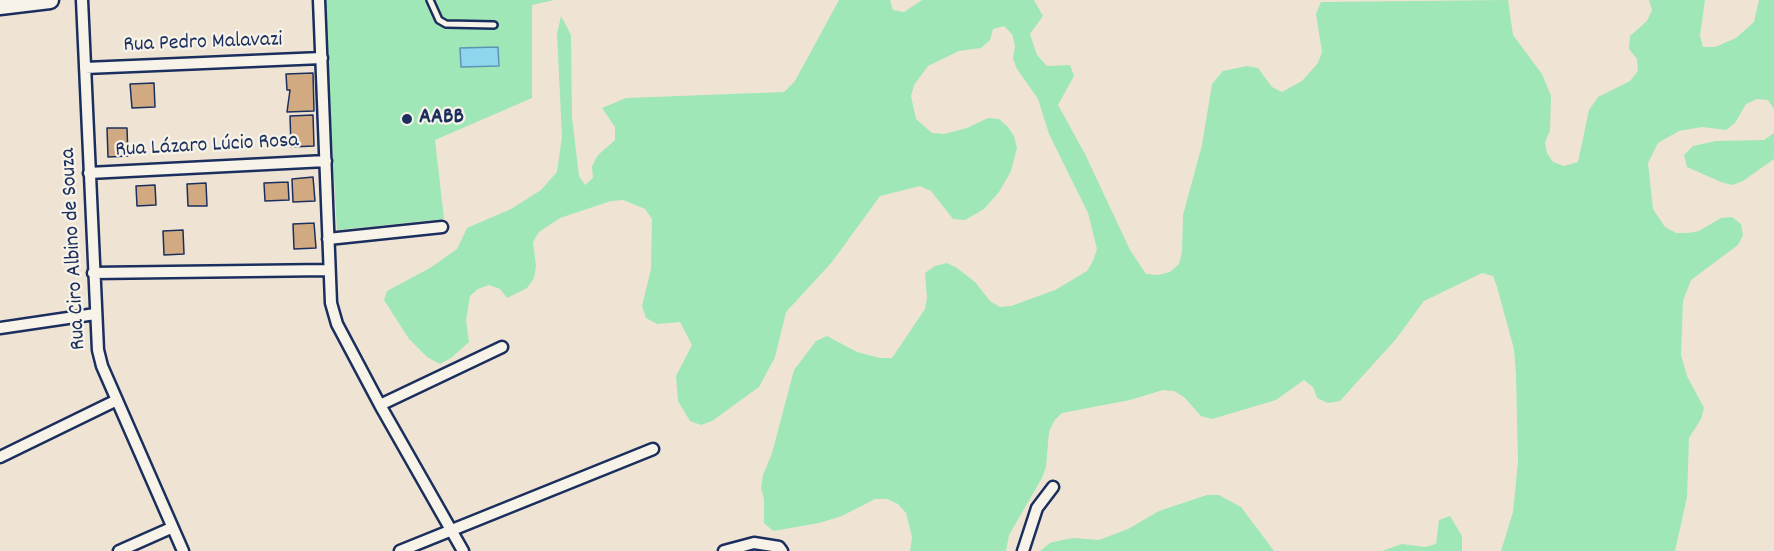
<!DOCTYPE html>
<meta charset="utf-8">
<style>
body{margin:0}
canvas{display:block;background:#efe4d4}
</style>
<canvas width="1774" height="551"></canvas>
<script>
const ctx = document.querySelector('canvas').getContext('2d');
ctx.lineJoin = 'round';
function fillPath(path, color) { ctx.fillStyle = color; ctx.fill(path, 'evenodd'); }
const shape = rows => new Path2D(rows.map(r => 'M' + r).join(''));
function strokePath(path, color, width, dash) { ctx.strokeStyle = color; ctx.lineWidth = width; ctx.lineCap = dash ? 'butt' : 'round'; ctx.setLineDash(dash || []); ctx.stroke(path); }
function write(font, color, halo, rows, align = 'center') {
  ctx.font = font + ' Dekko,sans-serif'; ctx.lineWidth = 4.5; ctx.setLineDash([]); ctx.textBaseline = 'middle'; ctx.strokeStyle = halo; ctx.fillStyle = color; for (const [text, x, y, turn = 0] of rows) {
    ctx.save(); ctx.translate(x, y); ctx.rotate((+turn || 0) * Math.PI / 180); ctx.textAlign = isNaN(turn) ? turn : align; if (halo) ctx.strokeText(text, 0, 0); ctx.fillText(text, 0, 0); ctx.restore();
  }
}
fillPath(shape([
 [324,0,554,0,532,5,532,98,435,140,444,219,337,230],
 [839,0,890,0,893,10,904,12,922,0,1034,0,1043,16,1030,34,1037,55,1047,66,1070,65,1074,76,1058,105,1085,154,1130,250,1146,274,1158,275,1170,272,1179,264,1182,252,1183,215,1202,145,1212,84,1223,71,1247,66,1258,68,1272,87,1282,92,1302,81,1318,63,1322,52,1316,14,1321,2,1508,0,1513,35,1542,74,1551,96,1550,131,1545,142,1547,153,1553,162,1564,166,1578,162,1589,110,1598,97,1630,81,1638,71,1637,59,1629,49,1630,36,1647,21,1652,10,1649,0,1705,0,1700,36,1703,47,1715,47,1736,38,1754,22,1759,0,1774,0,1774,109,1768,100,1757,99,1746,104,1735,123,1726,130,1702,127,1679,131,1658,143,1648,163,1653,209,1665,227,1676,233,1688,233,1699,231,1721,218,1732,217,1741,224,1743,235,1738,245,1691,280,1683,301,1681,355,1687,376,1704,408,1701,419,1689,438,1687,497,1675,551,1501,551,1513,512,1518,462,1516,375,1514,349,1497,287,1493,276,1482,273,1424,301,1396,339,1340,401,1328,403,1317,398,1313,387,1304,380,1276,400,1212,419,1201,416,1184,397,1174,391,1163,390,1130,400,1062,413,1054,421,1049,432,1046,467,1042,478,1009,535,1006,551,910,551,912,537,906,513,898,504,887,499,875,499,842,516,819,523,773,531,764,523,764,499,761,488,763,475,772,453,794,370,816,341,827,336,857,352,880,358,892,358,925,309,927,298,925,273,935,266,947,263,957,268,975,282,990,301,1000,307,1011,306,1055,290,1087,271,1093,261,1097,249,1088,213,1049,134,1038,99,1017,69,1013,59,1015,46,1012,34,1004,26,993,29,990,40,981,48,959,51,928,66,914,85,911,96,916,119,932,133,944,134,967,128,988,118,999,119,1008,127,1014,136,1017,148,1011,171,999,192,984,209,965,220,953,219,931,191,920,186,880,196,832,262,786,312,775,357,759,387,712,421,701,425,690,421,678,401,676,376,692,345,680,322,657,324,646,318,642,306,651,269,652,219,645,209,623,200,611,201,560,218,539,232,533,242,536,266,534,278,527,288,507,298,500,289,489,285,478,289,470,296,466,320,469,342,451,358,440,364,427,357,409,339,384,300,387,291,430,268,457,249,467,228,511,209,541,190,557,172,562,137,557,34,561,16,571,35,572,117,579,176,585,185,593,178,592,166,598,155,615,140,615,127,602,108,626,98,784,92,795,81],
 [1774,133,1774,159,1743,181,1732,185,1721,182,1687,167,1684,155,1693,146,1716,141,1764,140],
 [1207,495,1219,495,1241,507,1274,551,1040,551,1050,543,1062,540,1074,538,1099,540,1128,529,1159,511],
 [1450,516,1462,536,1462,551,1382,551,1402,544,1425,547,1436,544,1439,520]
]), '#9fe7b6');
const water = shape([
 [498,47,499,66,461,67,460,48,498,47]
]);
fillPath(water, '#8dd6ee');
strokePath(water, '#5f93b4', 1.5);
const building = shape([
 [313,73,314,111,287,112,290,90,287,90,286,74,313,73],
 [154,83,155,107,132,108,130,84,154,83],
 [313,115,314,146,291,147,290,116,313,115],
 [107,128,127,128,128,156,108,157,107,128],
 [313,177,315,201,293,202,292,179,313,177],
 [288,182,289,200,265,201,264,183,288,182],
 [206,183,207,206,188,206,187,184,206,183],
 [155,185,156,205,137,206,136,186,155,185],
 [314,223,316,248,294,249,293,224,314,223],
 [183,230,184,254,164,255,163,231,183,230]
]);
fillPath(building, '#d1aa82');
strokePath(building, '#1b2f5e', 1.5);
const lane = shape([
 [430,0,439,20,446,24,494,25]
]);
const street = shape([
 [82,0,98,350,102,366,183,551],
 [319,0,331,303,337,324,380,405,463,551],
 [85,68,322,58],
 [89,173,326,161],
 [328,239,442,227],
 [93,273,328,270],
 [0,328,95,314],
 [380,405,502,347],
 [0,457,117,400],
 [119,551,171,528],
 [400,551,653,449],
 [724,551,754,543,779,547,782,551],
 [1023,551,1037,508,1053,487]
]);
const secondary = shape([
 [0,6,50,0]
]);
strokePath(lane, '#1b2f5e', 10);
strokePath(street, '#1b2f5e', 15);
strokePath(secondary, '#1b2f5e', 21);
strokePath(lane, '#f7f3e8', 5);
strokePath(street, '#f7f3e8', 10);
strokePath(secondary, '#f7f3e8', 16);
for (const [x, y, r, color] of [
 [407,119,6,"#1b2f5e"]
]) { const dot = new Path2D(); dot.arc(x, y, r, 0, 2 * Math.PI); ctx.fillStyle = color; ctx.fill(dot); strokePath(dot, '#f7f3e8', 2); }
write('22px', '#1b2f5e', '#f7f3e8', [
 ["Rua Pedro Malavazi",203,44,-2],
 ["Rua Lázaro Lúcio Rosa",207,147,-3],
 ["Rua Ciro Albino de Souza",75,249,-93]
]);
write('bold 22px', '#1b2f5e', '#f7f3e8', [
 ["AABB",419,119]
], 'left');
</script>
